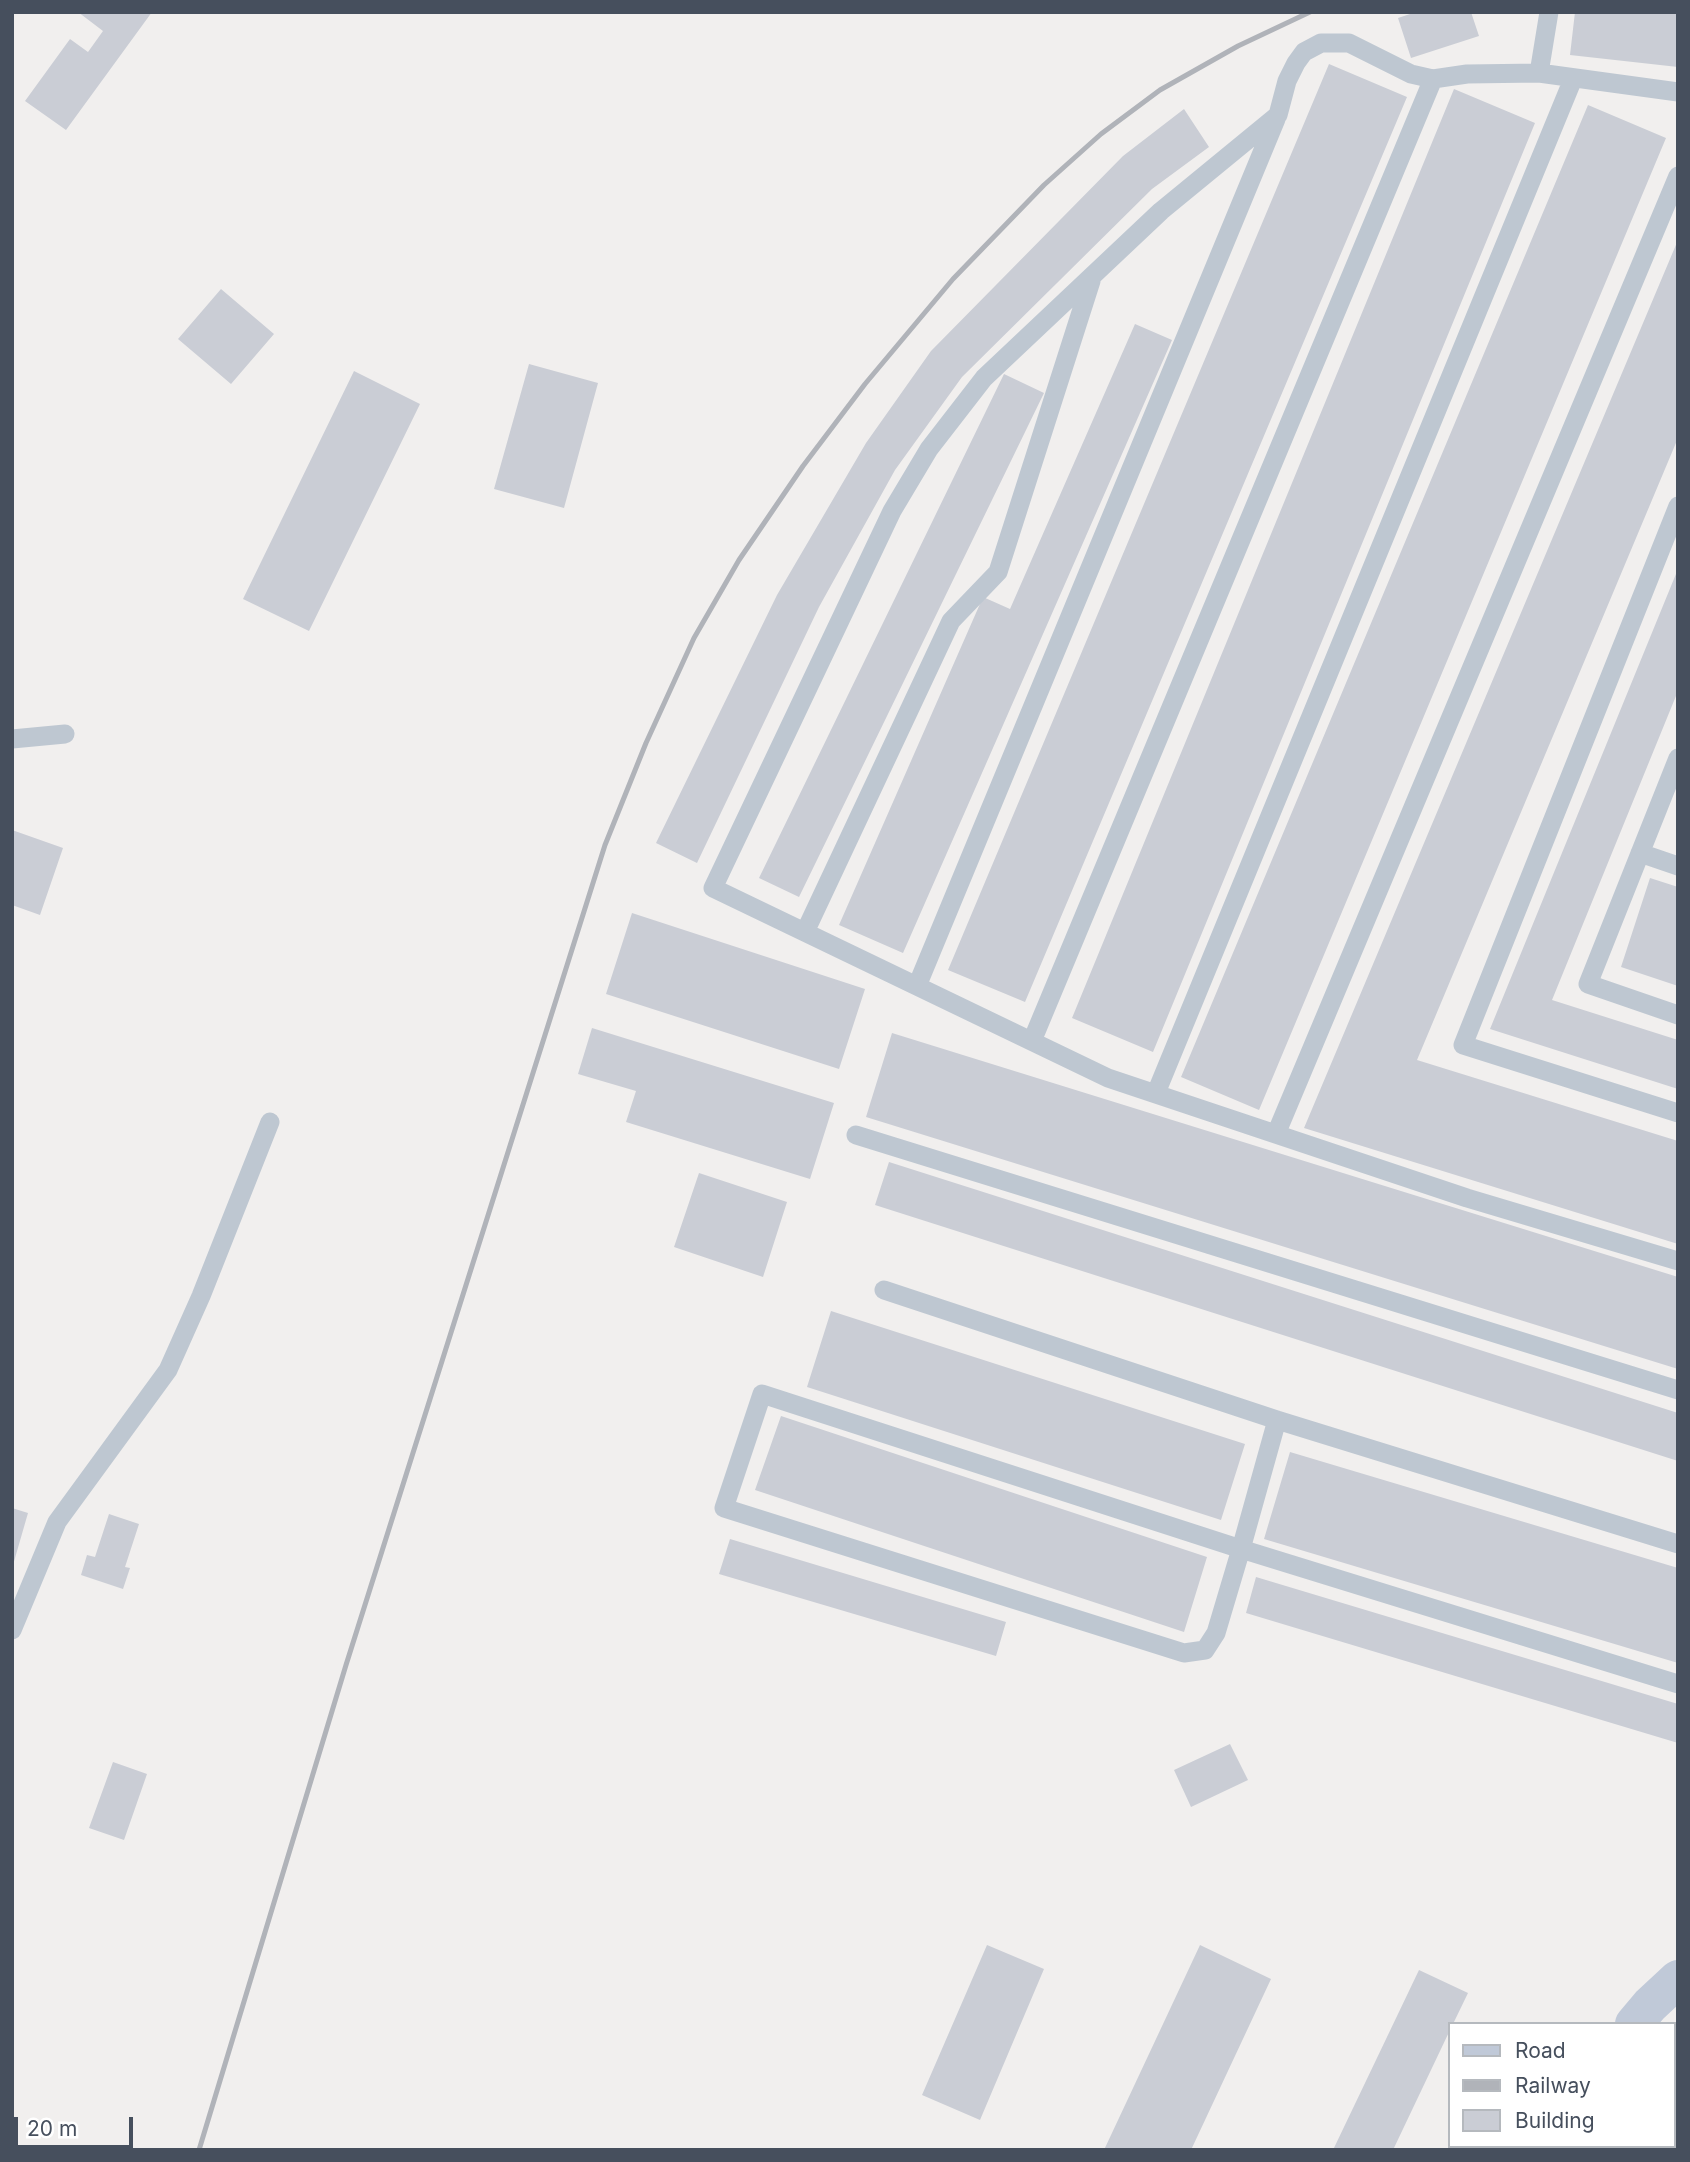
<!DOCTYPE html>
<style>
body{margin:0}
#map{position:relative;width:1690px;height:2162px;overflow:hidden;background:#f1efee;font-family:Inter,sans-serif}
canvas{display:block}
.frame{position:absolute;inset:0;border:14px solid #464f5d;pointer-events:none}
.legend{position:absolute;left:1448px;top:2022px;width:228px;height:126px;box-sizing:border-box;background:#fff;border:2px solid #b5b9be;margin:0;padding:9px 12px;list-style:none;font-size:21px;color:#464f5d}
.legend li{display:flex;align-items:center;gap:14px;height:35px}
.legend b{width:35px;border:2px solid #b5b9be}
.scale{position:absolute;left:14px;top:2117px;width:119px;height:32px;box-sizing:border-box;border:4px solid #464f5d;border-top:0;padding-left:9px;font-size:21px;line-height:24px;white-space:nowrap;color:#464f5d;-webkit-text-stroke:5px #fff;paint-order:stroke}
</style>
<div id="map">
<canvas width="1690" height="2162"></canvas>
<div class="frame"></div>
<ul class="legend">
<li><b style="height:9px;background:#c0c9d8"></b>Road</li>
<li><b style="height:9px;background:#b0b3b9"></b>Railway</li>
<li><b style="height:19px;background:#cacdd5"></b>Building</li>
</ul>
<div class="scale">20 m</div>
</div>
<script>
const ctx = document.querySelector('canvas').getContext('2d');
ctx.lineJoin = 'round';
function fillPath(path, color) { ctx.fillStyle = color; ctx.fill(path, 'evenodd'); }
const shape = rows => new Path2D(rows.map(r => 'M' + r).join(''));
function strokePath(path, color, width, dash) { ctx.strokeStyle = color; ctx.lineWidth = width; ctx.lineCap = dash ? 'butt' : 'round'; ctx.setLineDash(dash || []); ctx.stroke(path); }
fillPath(shape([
 [78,12,152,12,66,130,25,101,70,39,88,52,103,31],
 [1416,12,1471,12,1479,36,1411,58,1398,18],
 [1575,12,1678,12,1678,67,1570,55],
 [1329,64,1407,97,1025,1002,948,970],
 [1454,89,1535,123,1153,1052,1072,1018],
 [1588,105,1666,138,1259,1110,1181,1077],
 [1184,109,1209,147,1152,189,962,377,895,470,819,607,697,863,656,843,777,595,866,443,931,351,1123,156],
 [1678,240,1678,438,1417,1060,1678,1141,1678,1244,1304,1128],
 [221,289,274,334,231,384,178,339],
 [1135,324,1172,340,903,953,839,925,983,597,1010,609],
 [529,364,598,383,564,508,494,489],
 [354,371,420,404,309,631,243,599],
 [1004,374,1044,393,799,897,759,878],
 [1678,569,1678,691,1552,1000,1678,1040,1678,1089,1490,1029],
 [12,830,63,848,40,915,12,905],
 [1650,878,1678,887,1678,986,1621,967],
 [632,913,865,989,839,1069,606,994],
 [592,1028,834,1103,810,1179,626,1122,636,1091,578,1074],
 [892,1033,1678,1277,1678,1369,866,1117],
 [889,1162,1678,1413,1678,1461,875,1205],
 [699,1173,787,1202,763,1277,674,1247],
 [831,1311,1245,1444,1221,1520,807,1387],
 [781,1416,1207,1557,1184,1632,755,1490],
 [1290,1452,1678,1568,1678,1663,1264,1539],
 [12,1508,28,1513,13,1565,12,1565],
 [109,1514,139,1524,125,1567,130,1568,123,1589,81,1575,87,1555,95,1557],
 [730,1539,1006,1622,996,1656,719,1574],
 [1256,1577,1678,1704,1678,1743,1246,1613],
 [1230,1744,1248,1780,1191,1807,1174,1770],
 [113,1762,147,1774,124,1840,89,1828],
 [987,1945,1044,1969,980,2120,922,2095],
 [1200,1945,1271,1979,1191,2150,1104,2150],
 [1419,1970,1468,1993,1453,2024,1450,2024,1450,2030,1393,2150,1333,2150]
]), '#cacdd5');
strokePath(shape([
 [1539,73,1549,12],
 [1678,92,1539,73,1467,74,1433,79,1411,74,1349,43,1321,43,1304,52,1296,63,1287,81,1278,115,1161,211,984,378,929,449,892,511,713,888,1108,1078,1467,1198,1678,1261],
 [1678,506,1463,1045,1678,1113],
 [12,739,65,734],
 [1678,758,1588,984,1678,1015],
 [1640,853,1678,866],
 [805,932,951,621,998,572,1091,281],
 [917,986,1276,119],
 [1032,1041,1433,79],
 [1156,1093,1573,79],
 [1276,1134,1678,176],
 [856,1135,1678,1390],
 [884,1290,1277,1420,1678,1544],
 [1277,1420,1241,1549,1216,1633,1205,1650,1184,1653,724,1508,762,1394,1241,1549,1678,1684],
 [12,1630,57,1522,168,1370,201,1296,270,1122]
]), '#bec7d1', 19);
strokePath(shape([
 [1634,2024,1650,2005,1678,1979],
 [1546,2150,1548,2146]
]), '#c0c9d8', 38);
strokePath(shape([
 [199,2150,346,1665,605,845,646,743,694,638,739,560,803,466,865,384,953,279,1044,185,1101,134,1160,90,1238,46,1310,12]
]), '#b0b3b9', 5);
</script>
